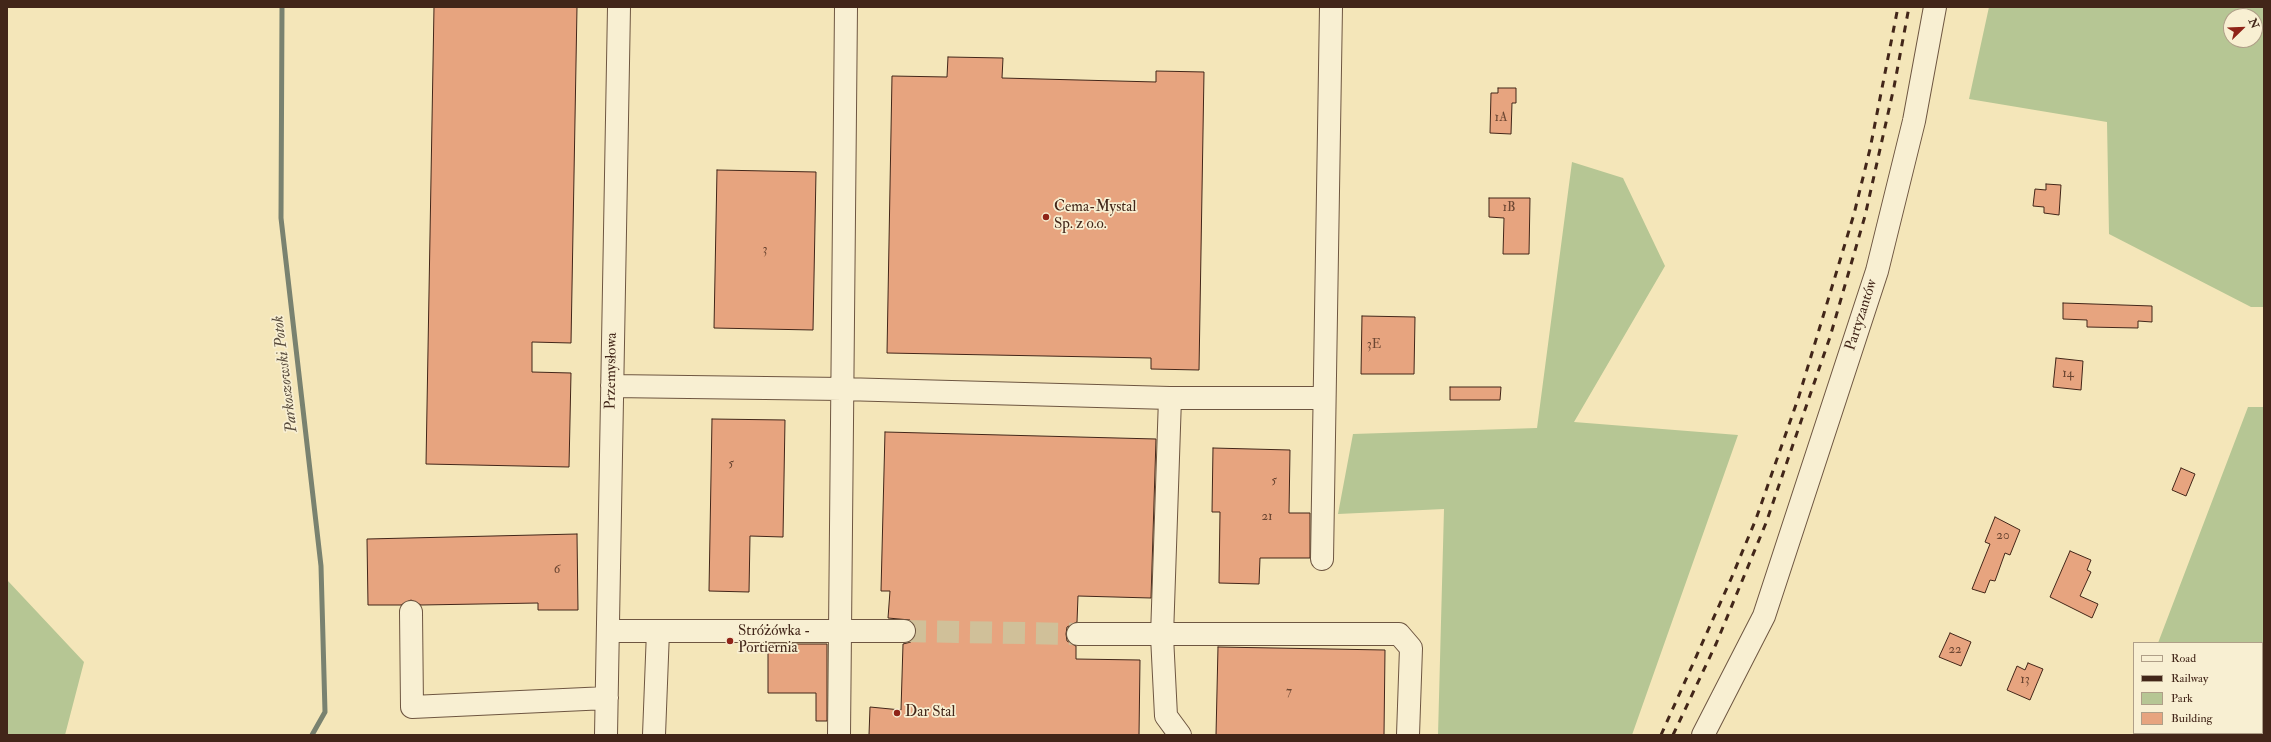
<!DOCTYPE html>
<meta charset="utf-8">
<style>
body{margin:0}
#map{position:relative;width:2271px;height:742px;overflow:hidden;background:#f4e6b9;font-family:"IM FELL Double Pica",serif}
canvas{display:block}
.frame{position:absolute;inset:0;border:8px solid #422619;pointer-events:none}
.legend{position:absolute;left:2133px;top:642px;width:130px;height:92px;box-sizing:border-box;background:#f8efd2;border:1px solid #af9f88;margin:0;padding:5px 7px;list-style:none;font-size:12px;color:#422619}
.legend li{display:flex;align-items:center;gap:8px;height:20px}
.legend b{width:20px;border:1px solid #af9f88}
.north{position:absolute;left:2223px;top:8px;width:40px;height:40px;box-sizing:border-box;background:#f8efd2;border:1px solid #af9f88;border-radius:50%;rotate:67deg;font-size:11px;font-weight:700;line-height:16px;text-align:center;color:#422619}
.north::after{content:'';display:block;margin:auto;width:14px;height:18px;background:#8f2418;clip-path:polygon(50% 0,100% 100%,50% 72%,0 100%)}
</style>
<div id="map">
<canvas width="2271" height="742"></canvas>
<div class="frame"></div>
<ul class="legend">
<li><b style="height:5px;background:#f8efd2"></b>Road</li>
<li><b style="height:5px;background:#422619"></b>Railway</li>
<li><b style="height:11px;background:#b6c694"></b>Park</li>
<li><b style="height:11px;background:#e7a47f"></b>Building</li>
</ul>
<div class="north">N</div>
</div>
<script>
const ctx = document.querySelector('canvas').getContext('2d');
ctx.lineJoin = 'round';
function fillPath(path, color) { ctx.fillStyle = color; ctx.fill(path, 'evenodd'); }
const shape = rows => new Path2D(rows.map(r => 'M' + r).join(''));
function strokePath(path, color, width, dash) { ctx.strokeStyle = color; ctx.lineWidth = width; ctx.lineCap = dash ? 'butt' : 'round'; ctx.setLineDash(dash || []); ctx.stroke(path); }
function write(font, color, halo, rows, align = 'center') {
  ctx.font = font + ' "IM FELL Double Pica",serif'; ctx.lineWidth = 3.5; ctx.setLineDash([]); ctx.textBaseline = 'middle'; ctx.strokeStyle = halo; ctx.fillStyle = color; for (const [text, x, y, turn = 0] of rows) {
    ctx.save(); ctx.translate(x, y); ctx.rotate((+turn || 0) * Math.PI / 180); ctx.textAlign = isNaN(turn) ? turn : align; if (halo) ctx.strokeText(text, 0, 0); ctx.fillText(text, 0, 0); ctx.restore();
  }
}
fillPath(shape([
 [1989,7,2264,7,2264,307,2251,307,2109,234,2107,122,1969,99],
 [2231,16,2255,16,2255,40,2231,40],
 [1572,162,1623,178,1665,266,1574,422,1738,435,1632,735,1438,735,1444,509,1338,514,1353,434,1537,428],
 [2248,407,2264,407,2264,668,2262,668,2262,643,2158,643],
 [8,581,84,662,65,735,7,735]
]), '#b6c694');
strokePath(shape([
 [282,7,281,218,321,566,325,712,312,735]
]), '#798270', 5);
const building = shape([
 [434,7,577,7,571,343,532,342,532,372,571,373,569,467,426,464,434,7],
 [948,57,1003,58,1002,78,1156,82,1156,71,1204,72,1199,370,1151,369,1151,358,887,353,892,76,947,77,948,57],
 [1498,88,1516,88,1516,103,1512,103,1511,134,1490,133,1491,93,1498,93,1498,88],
 [717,170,816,172,813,330,714,328,717,170],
 [2046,184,2061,185,2059,215,2044,213,2044,207,2033,206,2035,189,2046,190,2046,184],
 [1489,198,1530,198,1529,254,1503,254,1504,218,1489,217,1489,198],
 [2063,303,2152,306,2152,322,2138,321,2138,328,2087,327,2087,320,2063,319,2063,303],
 [1362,316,1415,317,1414,374,1361,374,1362,316],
 [2056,358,2083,361,2081,390,2053,387,2056,358],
 [1450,387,1501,387,1500,400,1450,400,1450,387],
 [712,419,785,420,783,537,750,536,749,592,709,591,712,419],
 [885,432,1156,439,1151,598,1078,596,1077,622,1067,627,1066,634,1067,641,1076,646,1076,659,1140,660,1139,735,869,735,870,707,901,710,903,644,911,642,916,631,915,625,910,620,888,618,890,591,881,591,885,432],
 [1213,448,1290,450,1289,513,1310,513,1310,558,1260,558,1259,584,1219,583,1220,512,1212,512,1213,448],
 [2181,468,2195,474,2186,496,2172,490,2181,468],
 [1995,517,2020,530,2010,555,2005,553,1995,581,1990,580,1985,593,1972,589,1990,544,1985,542,1995,517],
 [577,534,578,610,538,610,538,603,421,605,411,600,401,605,368,605,367,539,577,534],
 [2070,551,2091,560,2087,570,2091,572,2080,596,2098,604,2092,618,2050,597,2070,551],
 [1950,633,1971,642,1961,666,1939,657,1950,633],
 [768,644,827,644,827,721,816,721,816,693,768,693,768,644],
 [1218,647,1385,650,1384,735,1216,735,1218,647],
 [2028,663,2043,669,2030,700,2007,690,2017,666,2025,670,2028,663]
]);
fillPath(building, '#e7a47f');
strokePath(building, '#422619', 1);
strokePath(shape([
 [904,631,1078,634]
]), '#d0c099', 22, [22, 11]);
const minor = shape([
 [846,7,840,631,904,631],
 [612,386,842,389,1170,398,1324,398],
 [1170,398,1162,636,1166,716,1180,735],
 [1322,559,1331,7],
 [411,612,412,707,607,698],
 [608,631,840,631,839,735],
 [1078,634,1399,634,1411,648,1408,735],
 [606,735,619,7],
 [654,735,658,631],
 [1703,735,1764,616,1877,271,1914,121,1935,7]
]);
strokePath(minor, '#6e5641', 24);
strokePath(minor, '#f8efd2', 22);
strokePath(shape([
 [1661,735,1731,579,1756,519,1799,396,1854,214,1870,149,1898,7],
 [1673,735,1716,644,1766,523,1830,337,1865,216,1894,87,1909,7]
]), '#422619', 3, [7, 7]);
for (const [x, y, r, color] of [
 [1046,217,4,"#8f2418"],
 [730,641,4,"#8f2418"],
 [897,713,4,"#8f2418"]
]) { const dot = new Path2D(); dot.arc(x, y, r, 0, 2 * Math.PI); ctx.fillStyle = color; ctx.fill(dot); strokePath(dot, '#f8efd2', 1.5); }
write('13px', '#6b4632', null, [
 ["1A",1501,118],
 ["1B",1509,208],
 ["3",765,250],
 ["3E",1374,345],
 ["14",2068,374],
 ["5",731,464],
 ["5",1274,481],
 ["21",1267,517],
 ["20",2003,536],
 ["6",557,570],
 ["22",1955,650],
 ["13",2025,680],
 ["7",1289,692]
]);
write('15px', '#422619', '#f8efd2', [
 ["Cema-Mystal",1054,208],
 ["Sp. z o.o.",1054,225],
 ["Stróżówka -",738,632],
 ["Portiernia",738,649],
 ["Dar Stal",905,713]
], 'left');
write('15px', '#422619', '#f8efd2', [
 ["Partyzantów",1862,315,-72],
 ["Przemysłowa",612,371,-89]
]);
write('italic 16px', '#594c3d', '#f8efd2', [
 ["Parkoszowski Potok",286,374,-97]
]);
</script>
